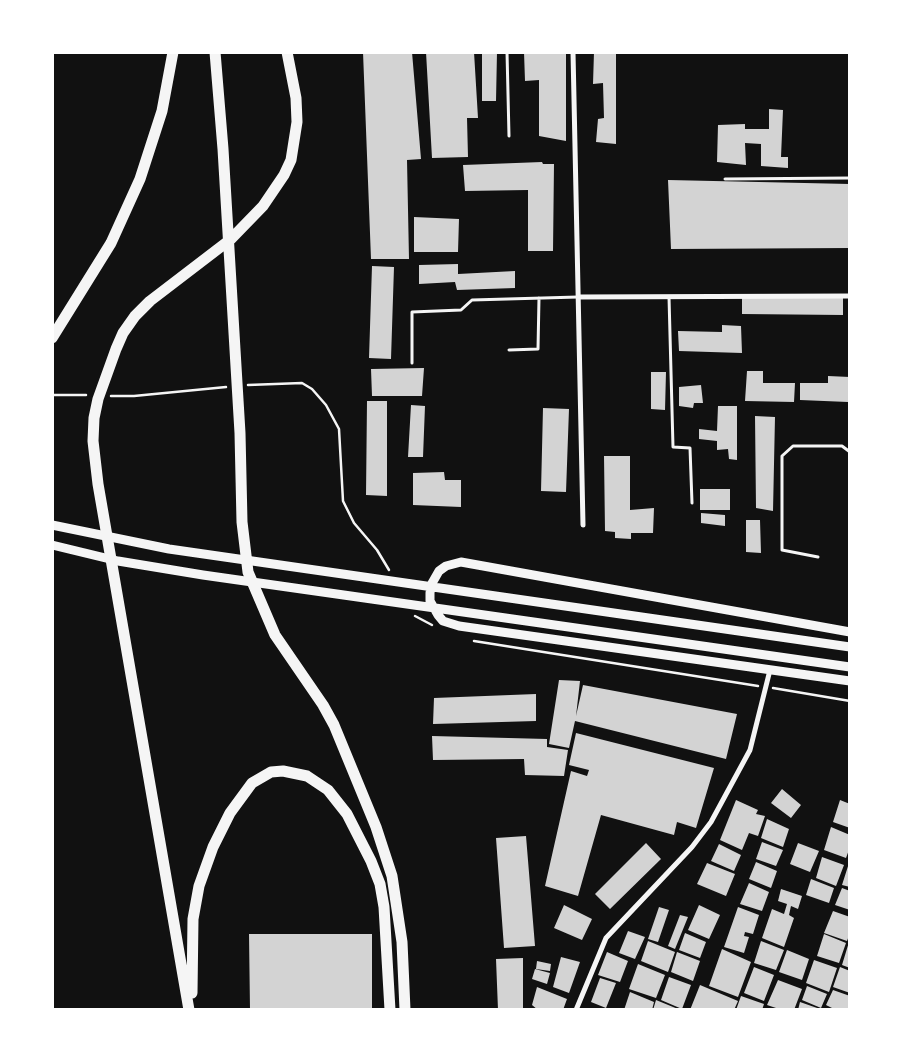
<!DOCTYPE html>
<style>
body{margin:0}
#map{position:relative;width:902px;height:1062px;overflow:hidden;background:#111;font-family:"Fira Sans",sans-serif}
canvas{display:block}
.frame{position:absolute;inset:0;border:54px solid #fff;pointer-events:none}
</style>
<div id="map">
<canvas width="902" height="1062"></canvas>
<div class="frame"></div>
</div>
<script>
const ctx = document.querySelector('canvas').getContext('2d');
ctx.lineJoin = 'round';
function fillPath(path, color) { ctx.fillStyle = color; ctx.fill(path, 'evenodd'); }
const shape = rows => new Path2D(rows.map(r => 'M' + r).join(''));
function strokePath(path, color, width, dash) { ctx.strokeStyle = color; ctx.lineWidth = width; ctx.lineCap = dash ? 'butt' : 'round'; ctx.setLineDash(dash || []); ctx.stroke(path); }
fillPath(shape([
 [363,52,412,52,421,159,407,160,409,259,371,259],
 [426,52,474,52,478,118,467,118,468,157,432,158],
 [482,52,497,52,496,101,482,101],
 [524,52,566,52,566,141,539,136,539,80,525,81],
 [594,52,616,52,616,144,596,142,598,119,604,118,603,83,593,84],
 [769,109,783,110,781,157,788,157,788,168,761,166,761,144,745,143,746,165,717,162,718,125,745,124,745,129,769,129],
 [542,162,543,164,554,164,553,251,528,251,528,190,465,191,463,165],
 [668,180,850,184,850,248,671,249],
 [414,217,459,219,458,252,414,252],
 [458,264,458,274,515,271,515,288,457,290,455,282,419,284,419,265],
 [372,266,394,267,391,359,369,358],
 [742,296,843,296,843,315,742,314],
 [722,325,741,326,742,353,679,351,678,331,722,332],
 [424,368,422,396,372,396,371,369],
 [747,371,763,371,763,383,795,383,794,402,745,401],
 [651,372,666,372,665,410,651,409],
 [828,376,850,377,848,402,800,400,800,383,828,383],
 [701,385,703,403,694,403,693,408,679,406,679,387],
 [367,401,387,401,387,496,366,495],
 [411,405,425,406,423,457,408,457],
 [718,406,737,406,737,460,729,459,728,449,717,450,717,441,699,439,699,429,717,431],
 [543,408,569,409,566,492,541,491],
 [755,416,775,417,773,511,756,508],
 [604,456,630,456,630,510,654,508,653,533,631,533,631,539,615,538,615,532,605,531],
 [444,472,445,480,461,480,461,507,413,505,413,473],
 [700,489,730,489,730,510,700,510],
 [701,513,725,515,725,526,701,523],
 [746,520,760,520,761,553,746,552],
 [559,680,580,681,576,716,583,685,737,714,726,759,575,721,569,748,549,744],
 [536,694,536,721,433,724,434,698],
 [576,733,714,768,696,828,677,822,674,835,601,815,578,896,545,886,571,771,587,776,589,770,569,765],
 [432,736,547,739,547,747,568,750,564,776,525,775,524,759,433,760],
 [782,789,801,805,791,818,771,803],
 [736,800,758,810,756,814,765,816,758,836,749,833,742,850,720,840],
 [840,800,850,804,850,828,833,822],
 [767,819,789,829,783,847,761,838],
 [831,827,850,835,850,847,846,858,824,850],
 [526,836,535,946,504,948,496,838],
 [762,842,783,850,776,866,756,859],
 [646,843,661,859,610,909,595,894],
 [798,843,819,851,810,872,790,864],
 [719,844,741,855,734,871,711,861],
 [822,857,844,865,836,886,816,878],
 [756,862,777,871,771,888,749,879],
 [707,863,735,874,726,896,697,884],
 [849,863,850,863,850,887,842,885],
 [811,879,834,888,829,903,806,895],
 [749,883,769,892,762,911,740,904],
 [842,888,850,891,850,910,835,905],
 [781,889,802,896,798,909,791,906,789,915,794,918,784,947,762,938,772,909,784,914,787,904,778,901],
 [564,905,592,919,582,940,554,928],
 [699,905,720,915,709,939,688,930],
 [659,907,669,910,658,942,648,939],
 [738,907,759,915,753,934,745,932,744,936,749,937,744,953,724,947],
 [833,911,850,917,850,933,847,941,824,933],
 [680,915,688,917,675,949,668,946],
 [628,931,645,937,635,959,619,953],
 [685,933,706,942,700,958,679,950],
 [249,934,372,934,372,1010,250,1010],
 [824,934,846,943,839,963,817,956],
 [648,941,675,952,668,972,641,961],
 [761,941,784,950,776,970,754,963],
 [849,942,850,942,850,968,842,965],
 [722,949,751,962,738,997,709,986],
 [787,950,809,959,802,980,779,972],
 [607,952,628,961,620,982,598,975],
 [677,952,700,961,693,981,671,972],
 [561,957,580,962,569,993,553,987],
 [523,958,523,1010,498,1010,496,959],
 [814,960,837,968,829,992,806,983],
 [537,961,551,964,550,971,536,969],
 [638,964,665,975,656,998,629,989],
 [754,967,774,975,764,1001,744,993],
 [840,967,850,971,850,993,833,987],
 [535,969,550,973,547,984,532,979],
 [669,977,691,985,682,1009,661,1000],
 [600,978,616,983,606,1008,591,1002],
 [778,980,802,989,794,1010,782,1010,767,1005],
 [700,985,738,1001,734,1010,690,1010],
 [807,986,827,994,821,1008,802,1000],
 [537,987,567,999,563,1010,538,1010,532,1005],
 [833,990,850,996,849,1010,836,1010,826,1005],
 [630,992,654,1002,652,1010,624,1010],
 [741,996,764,1004,762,1010,736,1010],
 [656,1000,678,1009,678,1010,653,1010],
 [800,1002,820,1009,820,1010,798,1010]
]), '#d3d3d3');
strokePath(shape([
 [248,385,302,383,312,389,326,405,339,429,343,501,354,523,377,550,389,570],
 [52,395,86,395],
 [111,396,134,396,226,387],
 [415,616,432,625],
 [474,641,758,686],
 [773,688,850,701]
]), '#f5f5f5', 2.5);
strokePath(shape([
 [507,52,509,136],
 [725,179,850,178],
 [669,297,673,447,690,448,692,503],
 [509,350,538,349,539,298],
 [412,363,412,312,461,310,472,300,578,297],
 [818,557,782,550,782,456,793,446,842,446,850,452]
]), '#f5f5f5', 3);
strokePath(shape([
 [573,52,583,525],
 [578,297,850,296],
 [576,1010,606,938,692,847,711,822,750,750,770,670]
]), '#f5f5f5', 5);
strokePath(shape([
 [52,525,169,549,850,647],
 [52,545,118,561,203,575,850,667],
 [850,632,461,562,446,566,439,571,431,585,430,593,430,601,438,615,443,621,459,626,850,681]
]), '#f5f5f5', 9);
strokePath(shape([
 [215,52,223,149,240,433,242,522,248,572,275,635,323,705,334,725,376,827,392,876,402,942,405,1010],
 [52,338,111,243,140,179,162,111,173,52],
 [192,993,193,919,199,886,213,847,230,813,252,783,271,772,283,771,307,776,328,790,347,814,371,861,380,884,384,907,390,1010],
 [189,1010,98,484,93,441,94,418,98,399,116,349,123,333,135,316,150,301,231,239,263,206,284,175,291,160,297,122,296,98,287,52]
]), '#f5f5f5', 11);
</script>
